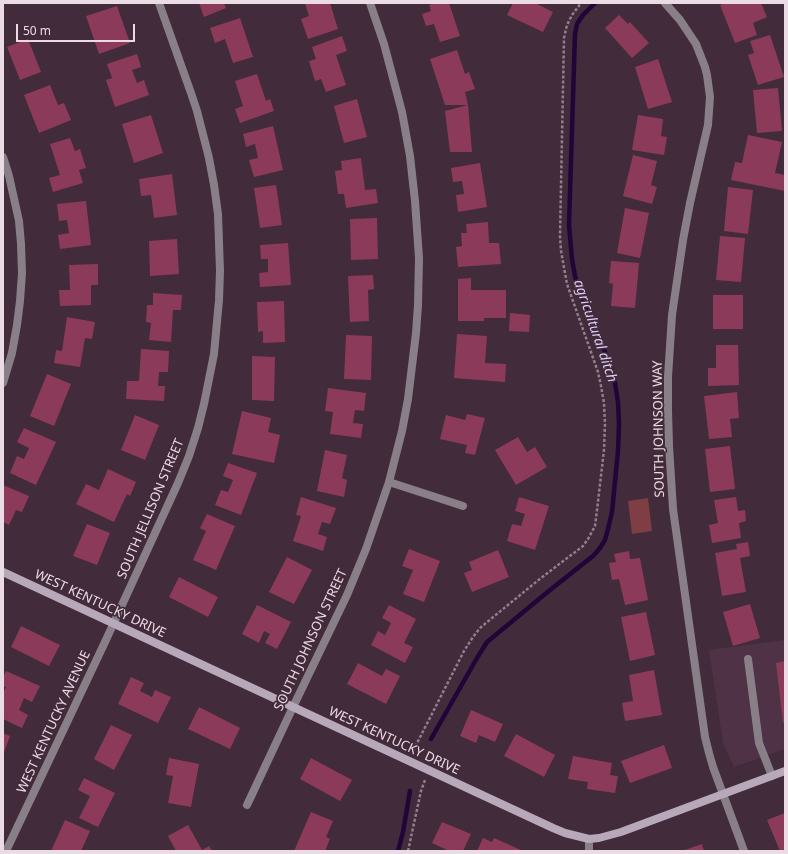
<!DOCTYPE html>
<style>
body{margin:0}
#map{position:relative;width:788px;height:854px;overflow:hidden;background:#422b3a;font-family:"Noto Sans",sans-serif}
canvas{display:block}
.frame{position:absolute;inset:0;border:4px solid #ebdbe5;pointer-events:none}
.scale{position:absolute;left:16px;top:24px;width:119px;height:18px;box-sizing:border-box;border:2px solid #ebdbe5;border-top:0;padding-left:5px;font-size:12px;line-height:14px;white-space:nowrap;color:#ebdbe5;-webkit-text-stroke:3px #422b3a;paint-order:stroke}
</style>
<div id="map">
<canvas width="788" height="854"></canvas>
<div class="frame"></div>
<div class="scale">50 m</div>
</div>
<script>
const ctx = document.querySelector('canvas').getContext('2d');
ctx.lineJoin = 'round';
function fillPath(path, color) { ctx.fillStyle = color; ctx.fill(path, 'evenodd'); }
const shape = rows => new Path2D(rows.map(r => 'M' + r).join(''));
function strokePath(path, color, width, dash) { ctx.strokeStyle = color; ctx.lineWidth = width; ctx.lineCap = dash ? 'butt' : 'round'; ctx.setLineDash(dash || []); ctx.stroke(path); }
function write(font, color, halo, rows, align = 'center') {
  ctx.font = font + ' "Noto Sans",sans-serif'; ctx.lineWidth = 3.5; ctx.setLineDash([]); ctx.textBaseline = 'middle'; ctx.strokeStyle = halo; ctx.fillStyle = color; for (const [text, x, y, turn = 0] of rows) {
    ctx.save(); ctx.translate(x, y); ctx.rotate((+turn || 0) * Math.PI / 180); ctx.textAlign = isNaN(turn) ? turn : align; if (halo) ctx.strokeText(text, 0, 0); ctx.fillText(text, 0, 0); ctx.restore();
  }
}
fillPath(shape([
 [785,640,785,749,734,767,723,743,709,650]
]), '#4f3245');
fillPath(shape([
 [648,498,652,531,632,534,628,501]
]), '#7f3e43');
strokePath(shape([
 [431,739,477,658,487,642,550,590,593,556,600,548,605,540,608,529,612,512,618,451,619,424,618,402,615,383,611,368,600,339,588,312,579,291,575,276,572,259,569,225,575,34,577,24,583,15,595,3],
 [398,851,403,832,410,791]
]), '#210538', 4.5);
fillPath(shape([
 [199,3,224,3,226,8,204,17],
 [305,3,330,3,338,29,308,39,301,19,309,16],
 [434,3,449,3,460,36,440,42,434,24,426,26,422,14,431,11,429,5],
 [513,3,535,3,553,12,543,32,507,15],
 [725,3,761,3,767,17,753,23,757,35,735,43,720,5],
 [117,6,130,43,99,54,86,16],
 [619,15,628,24,630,22,649,43,632,58,605,28],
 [240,18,253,57,233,63,225,39,215,43,210,28],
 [770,35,784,77,758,85,748,55,754,53,750,41],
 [342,36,347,51,336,55,346,85,326,92,321,79,315,81,309,61,316,59,312,47],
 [28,39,41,72,20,80,7,47],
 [457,50,465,74,469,72,475,89,465,92,468,105,445,105,430,59],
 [137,54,141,67,132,70,137,83,144,80,149,95,115,107,106,80,112,78,107,64],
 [658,59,672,102,648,109,635,67],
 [257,74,266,101,270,99,274,111,240,123,235,109,243,106,235,81],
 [50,85,58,105,64,103,71,120,39,133,24,95],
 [778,88,782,131,757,133,753,90],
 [357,99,367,137,344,143,334,106],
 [468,105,472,152,450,152,445,111],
 [151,115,163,153,134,163,122,124],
 [638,115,663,119,661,136,667,137,664,155,632,150],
 [273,126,283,170,254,177,249,160,258,158,255,144,246,147,243,134],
 [748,135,782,142,775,173,785,175,785,191,731,180,735,162,742,163],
 [70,138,75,151,80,149,86,168,79,170,83,183,53,192,49,178,60,175,50,144],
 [633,155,657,161,651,185,657,187,652,204,623,196],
 [361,158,365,190,376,189,378,203,346,208,344,194,338,194,335,171,342,170,341,161],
 [480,163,487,207,458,212,456,195,464,194,462,181,453,182,451,168],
 [172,174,177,215,154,218,151,195,141,196,139,179],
 [276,185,282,225,260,228,254,188],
 [728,187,753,190,748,234,724,231],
 [86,201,91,245,60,249,58,235,69,233,67,220,59,221,57,204],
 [625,208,649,213,640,258,617,253],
 [377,218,378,259,351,260,350,219],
 [488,222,489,243,499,243,501,264,458,267,456,247,462,246,461,233,467,233,466,224],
 [720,236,745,238,741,282,716,280],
 [177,239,179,274,150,276,149,241],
 [288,243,291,285,260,287,259,273,268,272,268,259,261,259,260,245],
 [611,261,639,263,635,308,611,306,613,284,609,283],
 [98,264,98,285,91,285,91,305,60,306,59,290,70,290,69,265],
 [373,275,374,289,368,290,369,321,350,322,348,276],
 [471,278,471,290,506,290,506,318,484,318,484,321,458,321,458,279],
 [153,293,182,295,181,310,173,310,171,342,149,340,151,323,146,322,147,305,153,305],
 [713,295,743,295,743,329,713,329],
 [284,301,285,342,263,343,263,331,258,332,257,302],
 [510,313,530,315,529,332,509,331],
 [67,317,95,322,92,339,85,338,80,367,54,363,56,350,62,351],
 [457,334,487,336,485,363,506,364,505,382,454,378],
 [346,335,372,336,371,380,344,379],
 [716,345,738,345,739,385,708,386,708,368,716,368],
 [141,349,169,351,168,372,159,372,158,386,165,386,164,401,126,399,127,381,139,381],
 [252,356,275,357,274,401,252,400],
 [47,374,71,384,54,426,30,416],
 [328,388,366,393,364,411,355,410,353,423,363,424,361,438,330,434,333,412,325,411],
 [737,392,739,418,730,419,732,437,709,439,704,396],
 [242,411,271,418,268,432,280,435,274,463,232,454],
 [467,414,485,418,475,455,465,453,467,445,440,439,446,415,465,420],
 [135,415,159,425,145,460,121,450],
 [24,428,56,442,36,485,10,473,17,456,24,459,29,448,17,442],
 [518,437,527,452,535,447,547,467,516,485,495,450],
 [730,446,735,489,710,492,705,449],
 [325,450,347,455,342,478,347,480,344,497,317,491],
 [228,463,257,473,241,515,215,505,221,490,228,492,233,480,223,476],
 [108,469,136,482,130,496,127,494,114,522,76,504,86,484,99,490],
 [3,485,29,496,22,512,16,510,9,525,3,522],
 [301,497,336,508,330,524,322,522,318,534,327,537,323,551,293,541,301,516,296,515],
 [519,497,549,506,535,550,507,541,512,524,521,526,525,514,515,511],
 [736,497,738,511,745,510,746,521,739,523,741,538,712,543,709,525,718,523,714,500],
 [207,514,235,526,216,570,193,560,206,531,200,528],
 [87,524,110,533,97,565,73,556],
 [748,542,750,556,740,558,746,592,722,596,715,553,737,549,736,544],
 [409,549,440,561,424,602,403,594,413,570,402,566],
 [498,550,509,577,472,592,464,573,472,570,469,562],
 [629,551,630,559,640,558,648,600,625,605,619,579,612,580,609,563,616,562,614,554],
 [287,557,312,570,294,604,269,592],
 [179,577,218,597,208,617,169,597],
 [750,604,760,638,733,646,723,612],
 [257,605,291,622,277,649,265,643,270,634,264,631,259,643,242,634],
 [389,605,416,619,404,643,413,647,405,663,371,645,378,631,385,635,391,623,382,618],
 [646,612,655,655,630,661,621,617],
 [21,626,60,645,49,666,11,647],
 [785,661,785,722,783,723,776,663],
 [358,663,382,676,386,669,400,676,386,704,347,684],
 [654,670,662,715,625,721,622,703,633,701,629,675],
 [6,671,40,686,32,702,24,698,19,710,28,715,22,728,3,719,3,693,6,687,3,686,3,677],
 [131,677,144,683,140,691,152,697,155,690,171,697,158,723,118,704],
 [199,707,240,728,230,749,188,729],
 [471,710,503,724,495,742,479,735,476,743,460,736],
 [111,725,132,735,114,770,94,759],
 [3,733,10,736,3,755],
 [516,734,555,755,544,777,504,756],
 [664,745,672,768,630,783,621,761],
 [573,756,612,763,610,775,618,776,615,793,587,789,588,782,568,779],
 [169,758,199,764,191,807,168,803,173,776,166,775],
 [311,758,352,780,340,801,300,779],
 [84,778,115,793,98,827,79,818,90,796,78,790],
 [311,812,333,821,326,837,330,839,325,851,294,851],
 [785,813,785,849,780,851,767,820],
 [65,820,90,831,81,851,51,851],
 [442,822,471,834,463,851,449,851,432,843],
 [188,825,202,850,209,846,212,851,176,851,168,836],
 [483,838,492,842,494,838,523,851,477,851],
 [702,844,704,851,682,851]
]), '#8c3a5a');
strokePath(shape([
 [413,751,464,651,473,637,480,628,492,618,541,578,583,546,588,539,595,526,597,510,604,450,605,424,604,403,601,386,598,372,567,284,561,251,560,236,564,38,567,25,572,15,581,3],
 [408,851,421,791,425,780]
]), '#937f8c', 2.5, [3, 2]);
strokePath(shape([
 [748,659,759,743,772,776]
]), '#887f89', 8);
strokePath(shape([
 [665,3,680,20,696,44,705,67,707,75,710,97,708,125,690,203,683,240,672,315,668,377,668,410,669,446,673,509,705,737,709,753,713,767,744,851],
 [3,157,9,176,19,221,21,244,22,273,20,301,17,325,12,353,3,383],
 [389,482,463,506],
 [247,805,293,707,347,595,366,549,389,482,402,431,408,399,416,333,418,305,419,258,415,201,410,156,402,112,384,44,370,3],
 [6,851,105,642,178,483,189,456,198,428,204,404,214,354,219,300,220,271,218,214,214,185,209,158,197,111,191,93,159,3],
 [589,851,589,839]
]), '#887f89', 8);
strokePath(shape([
 [3,572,553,828,565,833,589,839,599,838,621,832,785,771]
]), '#b8a9ba', 8);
write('13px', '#ebdbe5', '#422b3a', [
 ["SOUTH JOHNSON WAY",659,429,-91],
 ["SOUTH JELLISON STREET",151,509,-67],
 ["WEST KENTUCKY DRIVE",100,604,25],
 ["SOUTH JOHNSON STREET",311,640,-65],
 ["WEST KENTUCKY AVENUE",54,722,-65],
 ["WEST KENTUCKY DRIVE",394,741,25]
]);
write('italic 14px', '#ddccf5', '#422b3a', [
 ["agricultural ditch",595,331,71]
]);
</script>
